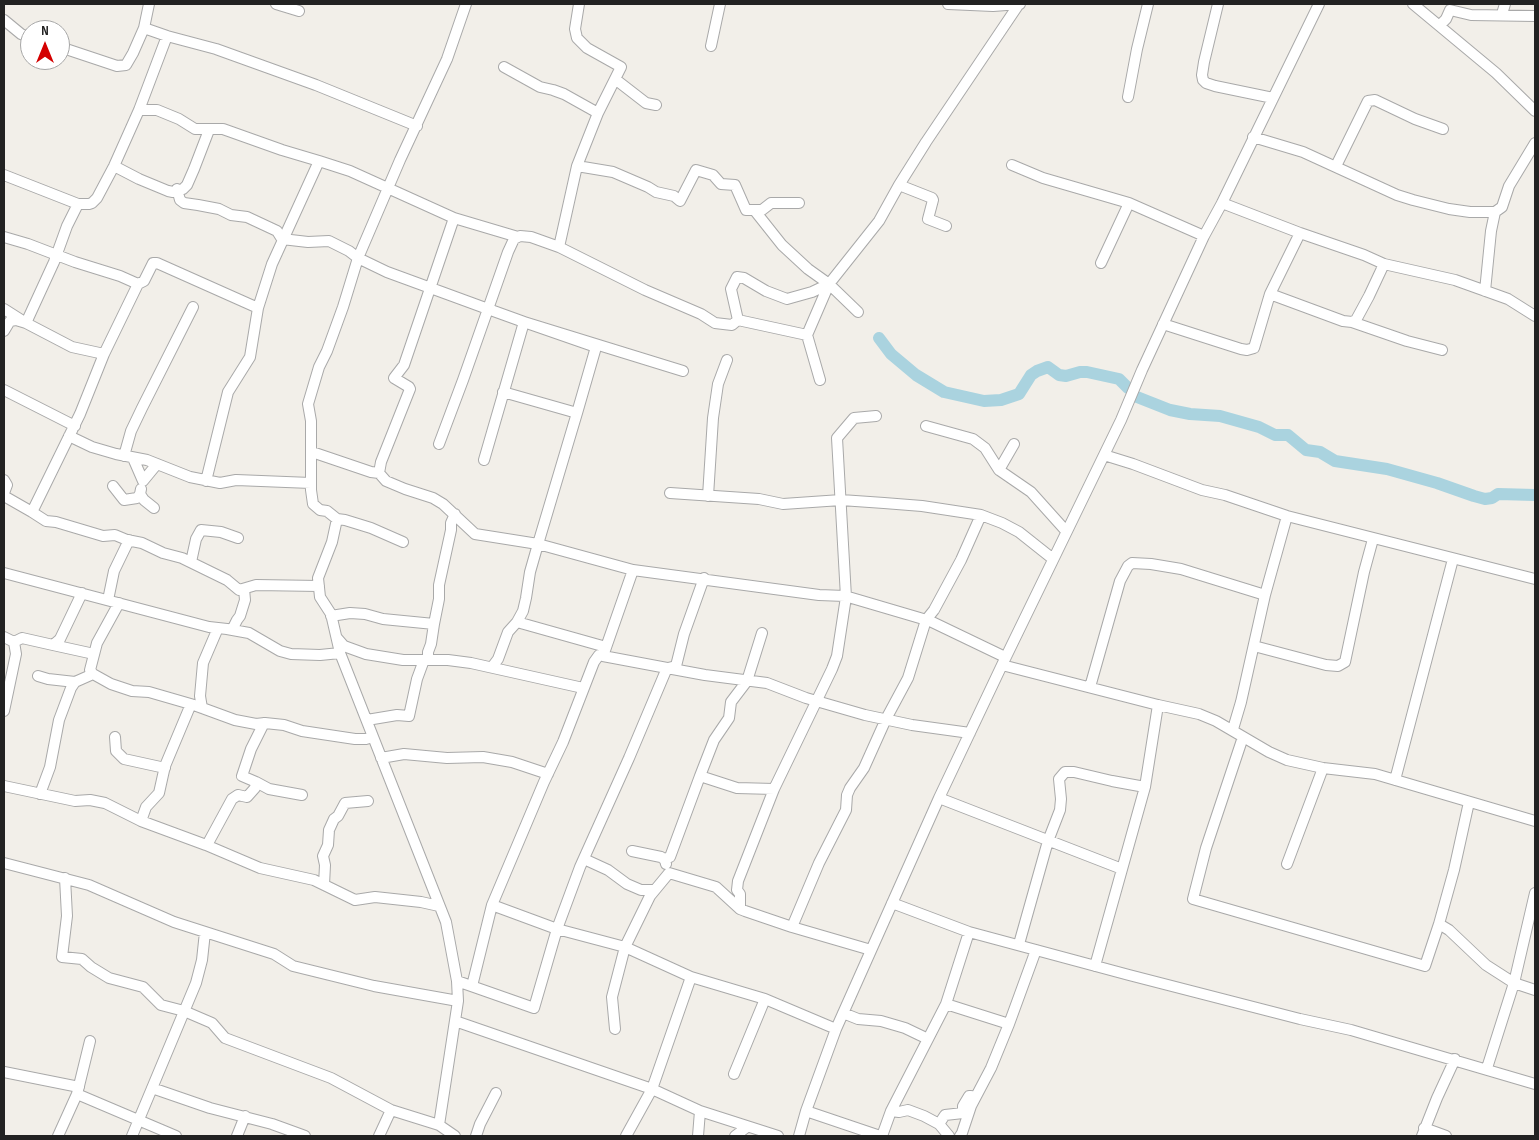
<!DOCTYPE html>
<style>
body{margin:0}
#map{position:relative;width:1539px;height:1140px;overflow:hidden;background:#f2efe9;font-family:"Sofia Sans Condensed",sans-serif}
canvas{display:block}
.frame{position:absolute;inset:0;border:5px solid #222;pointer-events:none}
.north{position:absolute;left:20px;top:20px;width:50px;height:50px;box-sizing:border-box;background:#fff;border:1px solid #a7a7a7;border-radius:50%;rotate:0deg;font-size:14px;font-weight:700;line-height:20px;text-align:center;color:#222}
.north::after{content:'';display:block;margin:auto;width:18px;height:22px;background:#d40000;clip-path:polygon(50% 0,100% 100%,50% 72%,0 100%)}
</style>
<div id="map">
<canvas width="1539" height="1140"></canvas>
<div class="frame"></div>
<div class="north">N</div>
</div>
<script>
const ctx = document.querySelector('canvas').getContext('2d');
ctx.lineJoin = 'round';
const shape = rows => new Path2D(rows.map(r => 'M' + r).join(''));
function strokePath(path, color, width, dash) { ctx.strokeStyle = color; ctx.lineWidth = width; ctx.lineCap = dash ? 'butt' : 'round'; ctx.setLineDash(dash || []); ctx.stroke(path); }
strokePath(shape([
 [879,338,891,354,916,375,944,392,984,401,1001,400,1019,394,1031,375,1037,371,1048,367,1059,375,1066,376,1080,372,1087,372,1119,379,1128,388],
 [1137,397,1170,410,1190,414,1220,416,1259,427,1275,435,1288,435,1306,450,1320,452,1335,461,1387,469,1437,483,1474,496,1485,499,1492,498,1498,494,1535,495]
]), '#aad3df', 12);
const minor = shape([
 [276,4,299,11],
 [948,4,993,6,1020,4],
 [1218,4,1204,62,1202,75,1203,80,1206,83,1215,86,1273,98],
 [1413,4,1496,73,1535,111],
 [1502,14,1505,4],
 [4,20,21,34,30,38],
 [1440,25,1446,19,1450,10,1471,15,1535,16],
 [144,28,167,36,216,49,316,85,417,126],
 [711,46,720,4],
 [60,47,117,66,126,65,133,53,144,28,149,4],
 [504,67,540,87,553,90,564,94,598,113],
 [615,79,646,103,656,105],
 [1128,97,1137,49,1148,4],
 [139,110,157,110,179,119,195,129,223,129,282,150,319,161,350,171,454,218,518,237],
 [1253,137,1303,152,1397,195,1413,200,1449,209,1470,212,1495,212],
 [1012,165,1043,178,1129,203,1204,236],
 [114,166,139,179,168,191,173,192,183,189,187,185,194,169,209,130],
 [577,166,613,172,648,187,656,192,674,196,680,201,696,170,713,175,721,184,735,185,746,210,762,210,771,203,799,203],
 [1336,166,1368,101,1375,100,1415,119,1443,129],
 [4,175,78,204,89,204,92,203,97,198,114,166,139,110,167,36],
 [899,185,932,198,933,200,928,219,946,226],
 [177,189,180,200,184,203,198,205,219,209,231,215,247,217,277,231,282,239,308,242,329,241,349,251,358,258,387,272,488,309,463,380,439,444],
 [1222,203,1300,233,1364,255,1384,264,1455,280,1508,299,1535,316],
 [755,211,782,245,808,269,829,284,858,312],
 [454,218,404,365,394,378,409,387,410,389,381,462,379,473,386,481,405,489,433,498,443,504,475,534,538,544,530,572,526,598,523,611,517,622,508,632,498,659,492,667],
 [4,237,28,244,75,262,120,276,138,284,144,281,153,263,157,263,258,308],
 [559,247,645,290,701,314,715,323,732,325,738,320],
 [1101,263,1129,203],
 [1485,291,1491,231,1495,212,1502,207,1509,186,1535,143],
 [1270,294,1343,321,1352,322,1356,320,1369,296,1384,264],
 [4,309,26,323,72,347,104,354],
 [738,320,731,289,737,277,744,278,766,291,787,299,812,292,829,284,879,221,899,185,926,142,1019,4],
 [738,320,807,335,829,284],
 [1352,322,1407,341,1442,350],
 [1163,324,1241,349,1247,350,1254,348,1270,294,1300,233],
 [4,331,10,321,16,320,26,323,54,262,67,226,78,204],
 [807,335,820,380],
 [4,390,75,426],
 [577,413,596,347,524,322,683,371],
 [926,426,973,439,985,448,999,470],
 [69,436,92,447,116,454,147,460,190,477,220,483,236,480,311,483],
 [1014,444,999,470,1031,492,1066,531],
 [312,452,371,472,379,473],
 [1104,455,1133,464,1202,490,1225,495,1287,516,1535,579],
 [124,456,131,431,142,408,193,307],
 [133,458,143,481,157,464],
 [484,460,524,322,488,309,508,252,514,239,520,236,531,237,559,247,577,166,598,113,621,67,587,48,577,38,575,29,579,4],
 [4,480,7,485,4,493],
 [206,481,228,392,250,357,258,308,272,264,319,161],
 [113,486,124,500,137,498,140,494],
 [141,489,140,494,144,500,154,508],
 [670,493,759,499,783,504,841,500,884,503,922,506,981,515,1002,523,1019,532,1053,559],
 [4,496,32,512,80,414,104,354,138,284],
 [708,496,713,418,718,384,727,360],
 [32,512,46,521,56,522,103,536,115,535,127,540,142,543,163,553,182,558,227,580,239,590,256,585,319,586],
 [337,519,332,542,318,578,320,597,331,614,340,653,446,922,457,981,458,1001,439,1125],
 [403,542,371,528,345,520,337,519,327,511,320,510,313,504,311,490,311,421,308,404,319,367,327,351,343,307,358,258,400,160,447,59,466,4],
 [191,562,196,539,201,530,221,532,238,538],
 [633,570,819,595,845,596,930,621,1005,657],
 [4,573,209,627,227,629,249,633,280,651,291,654,320,655,340,653],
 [108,600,114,571,129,540],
 [119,603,97,643,90,670,93,674,111,684,132,691,149,692,194,705,235,720,256,724,265,723,284,725,302,731,355,739,366,739,373,737],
 [331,616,350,613,365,614,383,619,434,624,439,599,439,585,451,530,451,523,455,514],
 [517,622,606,647],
 [232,630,237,620,240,616,245,600,244,589],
 [4,637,14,642,16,654,4,711],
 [337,638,344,646,366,654,403,660,448,660,471,663,583,688],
 [14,642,22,638,53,645,60,639,82,593],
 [53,645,94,654],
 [1254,646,1326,665,1338,666,1345,662,1364,572,1373,539],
 [428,660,428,652,431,644,434,624],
 [1002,665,1158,705,1199,714,1216,721,1269,752,1287,760,1323,768,1375,774,1535,821],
 [667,668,705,675,767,683,806,698,865,715,912,725,970,733],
 [668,668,676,666,684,634,704,578],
 [38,676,48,679,75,682],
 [1090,687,1120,581,1128,566,1132,563,1151,564,1181,569,1265,595],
 [202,708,200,696,203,663,218,628],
 [367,720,397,715,409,716,417,679,424,660],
 [1233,729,1241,702,1265,595,1287,516],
 [115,737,116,751,124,759,165,768],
 [1243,737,1206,848,1193,899,1425,966,1439,924,1449,930,1486,965,1514,983,1535,990],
 [381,758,404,754,447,758,483,757,512,762,548,774],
 [700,776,714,740,729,718,731,702,747,681,762,633],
 [1395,780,1453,559],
 [256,782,269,789,302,795],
 [4,786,75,801,90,800,105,803,141,821,206,845,260,868,314,880,355,900,375,897,421,902,439,906],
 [40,794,50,767,59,720,71,688,75,682,93,674],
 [939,798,1122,869],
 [141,821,146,807,159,793,165,766,191,704],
 [207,845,232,799,238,795,247,797,255,788,256,782,242,776,251,749,264,723],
 [632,851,661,857,665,860,666,864],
 [584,859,608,870,627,884,641,890,655,890],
 [664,859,670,857,700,776,737,788,774,789],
 [4,863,89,885,174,922,274,954,293,966,374,986,458,1001],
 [1287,864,1323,768],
 [65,878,67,916,62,957,82,959,91,967,109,978,143,987,161,1005,184,1011,212,1023,225,1038,331,1078,391,1110,439,1125,455,1136],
 [324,885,325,865,323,856,328,845,329,830,334,819,338,816,345,803,368,801],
 [892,903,969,932,1129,975,1300,1019,1351,1030,1535,1084],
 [492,905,557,929,580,867,629,758,667,668,603,656],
 [1439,924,1454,870,1469,802],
 [792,927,819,863,846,810,847,795,850,788,864,768,886,719,908,678,926,620,934,610,961,560,981,515],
 [1019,944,1048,841,1060,810,1061,799,1059,779,1065,772,1074,772,1112,781,1145,787],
 [871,950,792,927,745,911,740,909,740,894,737,890,738,881,774,789,832,669,837,656,846,597,837,438,854,418,876,416],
 [1095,966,1145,787,1158,705],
 [457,981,534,1008,557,929,625,947,691,977,765,999,836,1029],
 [472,986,492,905,544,782,563,742,594,662,599,655,603,656,633,570,538,544,577,413,503,392],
 [946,1004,1009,1024],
 [843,1013,858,1019,881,1021,905,1028,928,1039],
 [455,1021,652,1089,700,1111,778,1136],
 [615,1029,612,997,625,947,650,896,669,873,716,887,740,909],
 [90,1041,77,1094,176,1136],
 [1487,1068,1514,983,1535,893],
 [4,1072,79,1087],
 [734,1074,765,999],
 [152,1088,210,1108,272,1124,305,1136],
 [806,1111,880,1136],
 [891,1111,899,1112,908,1110,924,1116,939,1124,949,1136],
 [939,1124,945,1115,963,1113,963,1106,969,1096,971,1096],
 [1424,1128,1446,1136],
 [58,1136,77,1094],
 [132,1136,196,983,202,960,205,932],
 [237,1136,245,1116],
 [379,1136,391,1110],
 [476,1136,480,1124,496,1093],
 [626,1136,652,1089,691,977],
 [698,1136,700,1111],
 [735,1136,747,1127],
 [799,1136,806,1111,836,1029,939,798,1002,665,1121,420,1142,370,1204,236,1222,203,1319,4],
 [882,1136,891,1111,946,1004,969,932],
 [960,1136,962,1133,971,1106,991,1068,1009,1024,1036,950],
 [1422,1136,1437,1098,1455,1059]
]);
strokePath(minor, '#a9a9a9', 12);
strokePath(minor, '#fff', 10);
</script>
